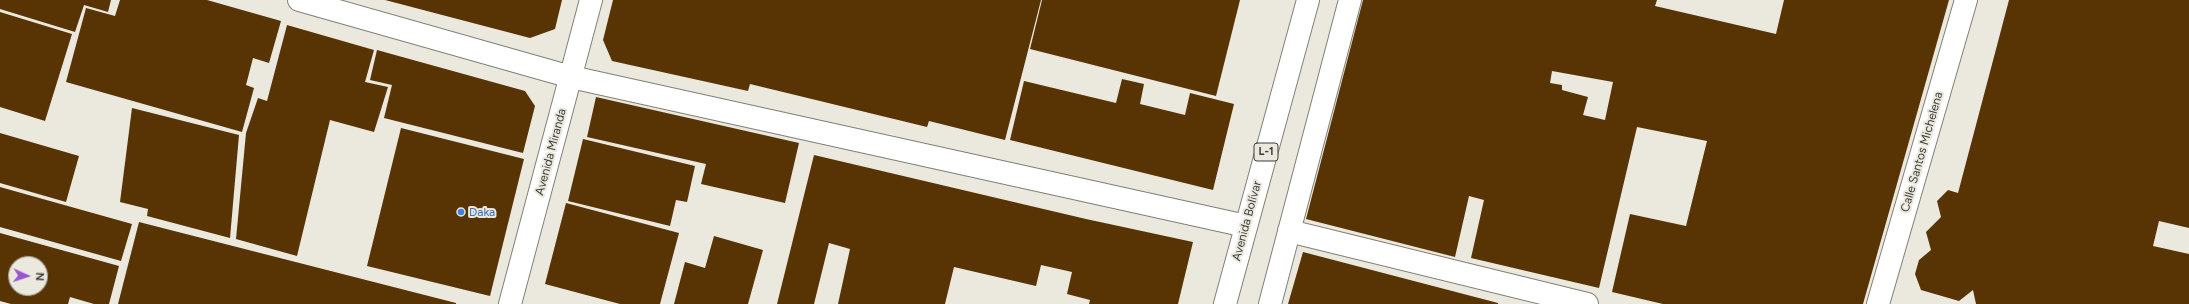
<!DOCTYPE html>
<meta charset="utf-8">
<style>
body{margin:0}
#map{position:relative;width:2189px;height:304px;overflow:hidden;background:#ebe8de;font-family:Figtree,sans-serif}
canvas{display:block}
.north{position:absolute;left:8px;top:256px;width:40px;height:40px;box-sizing:border-box;background:#ebe8de;border:1px solid #a6a49c;border-radius:50%;rotate:93deg;font-size:11px;font-weight:700;line-height:16px;text-align:center;color:#3e3d39}
.north::after{content:'';display:block;margin:auto;width:14px;height:18px;background:#9958cd;clip-path:polygon(50% 0,100% 100%,50% 72%,0 100%)}
</style>
<div id="map">
<canvas width="2189" height="304"></canvas>
<div class="north">N</div>
</div>
<script>
const ctx = document.querySelector('canvas').getContext('2d');
ctx.lineJoin = 'round';
function fillPath(path, color) { ctx.fillStyle = color; ctx.fill(path, 'evenodd'); }
const shape = rows => new Path2D(rows.map(r => 'M' + r).join(''));
function strokePath(path, color, width, dash) { ctx.strokeStyle = color; ctx.lineWidth = width; ctx.lineCap = dash ? 'butt' : 'round'; ctx.setLineDash(dash || []); ctx.stroke(path); }
function write(font, color, halo, rows, align = 'center') {
  ctx.font = font + ' Figtree,sans-serif'; ctx.lineWidth = 4; ctx.setLineDash([]); ctx.textBaseline = 'middle'; ctx.strokeStyle = halo; ctx.fillStyle = color; for (const [text, x, y, turn = 0] of rows) {
    ctx.save(); ctx.translate(x, y); ctx.rotate((+turn || 0) * Math.PI / 180); ctx.textAlign = isNaN(turn) ? turn : align; if (halo) ctx.strokeText(text, 0, 0); ctx.fillText(text, 0, 0); ctx.restore();
  }
}
fillPath(shape([
 [0,0,111,0,108,12,84,5,75,32,0,9],
 [120,0,207,0,281,21,269,63,253,58,246,85,254,88,242,132,66,82,86,8,115,16],
 [385,0,562,0,555,29,530,38],
 [613,0,1041,0,1005,140,929,121,927,127,750,84,748,91,612,61,603,40],
 [1042,0,1240,0,1216,96,1030,49],
 [1363,0,1657,0,1655,6,1776,34,1784,0,1949,0,1863,304,1663,304,1612,292,1630,214,1686,226,1707,141,1637,127,1599,288,1471,258,1484,200,1469,196,1455,257,1306,219],
 [1552,71,1613,82,1605,120,1583,115,1588,97,1562,90,1562,85,1550,83],
 [2009,0,2189,0,2189,228,2159,221,2153,246,2189,254,2189,304,1976,304,1973,290,1959,301,1921,290,1915,274,1919,260,1931,250,1926,232,1941,217,1937,201,1948,190,1958,193],
 [0,12,72,34,45,121,0,107],
 [287,25,374,50,365,82,388,87,374,132,330,120,297,256,236,239,246,133,258,98,267,101],
 [377,50,525,91,535,106,523,153,384,118,392,85,370,80],
 [1122,79,1144,84,1140,104,1185,115,1190,93,1234,104,1213,190,1010,140,1024,81,1116,103],
 [596,97,799,143,785,203,701,184,706,164,587,137],
 [132,108,239,135,230,238,147,216,148,209,120,202],
 [401,128,524,159,490,296,367,266],
 [0,133,79,156,66,202,0,183],
 [583,139,695,166,687,202,676,200,670,226,568,201],
 [814,155,1086,219,1193,242,1178,304,1089,304,1090,300,1067,294,1072,272,1041,265,1036,286,954,267,945,304,838,304,850,249,829,243,814,304,777,304],
 [0,187,132,224,121,261,0,227],
 [566,203,679,233,660,304,620,304,545,284],
 [139,222,456,303,456,304,118,304],
 [0,233,119,266,109,304,94,304,70,297,68,304,11,304,0,301],
 [16,264,40,264,40,288,16,288],
 [714,236,763,250,748,304,674,304,685,262,705,268],
 [1303,252,1498,303,1498,304,1288,304]
]), '#583404');
const street = shape([
 [299,0,571,77,1246,226],
 [1289,231,1587,304],
 [510,304,591,0],
 [1878,304,1966,0]
]);
const primary = shape([
 [1225,304,1308,0],
 [1270,304,1350,0]
]);
strokePath(street, '#828077', 24);
strokePath(primary, '#828077', 24);
strokePath(street, '#fff', 22);
strokePath(primary, '#fff', 22);
for (const [x, y, r, color] of [
 [461,212,4,"#3f7fe0"]
]) { const dot = new Path2D(); dot.arc(x, y, r, 0, 2 * Math.PI); ctx.fillStyle = color; ctx.fill(dot); strokePath(dot, '#ebe8de', 1.5); }
for (const [x, y, w] of [
 [1266,152,24]
]) { const box = new Path2D(); box.roundRect(x - w / 2, y - 9, w, 18, 3); ctx.fillStyle = '#ebe8de'; ctx.fill(box); strokePath(box, '#3e3d39', 1); }
write('bold 11px', '#3e3d39', null, [
 ["L-1",1266,152]
]);
write('12px', '#3e3d39', '#ebe8de', [
 ["Avenida Miranda",551,152,-75],
 ["Calle Santos Michelena",1922,152,-74],
 ["Avenida Bolívar",1247,221,-75]
]);
write('12px', '#366cbe', '#ebe8de', [
 ["Daka",469,212]
], 'left');
</script>
